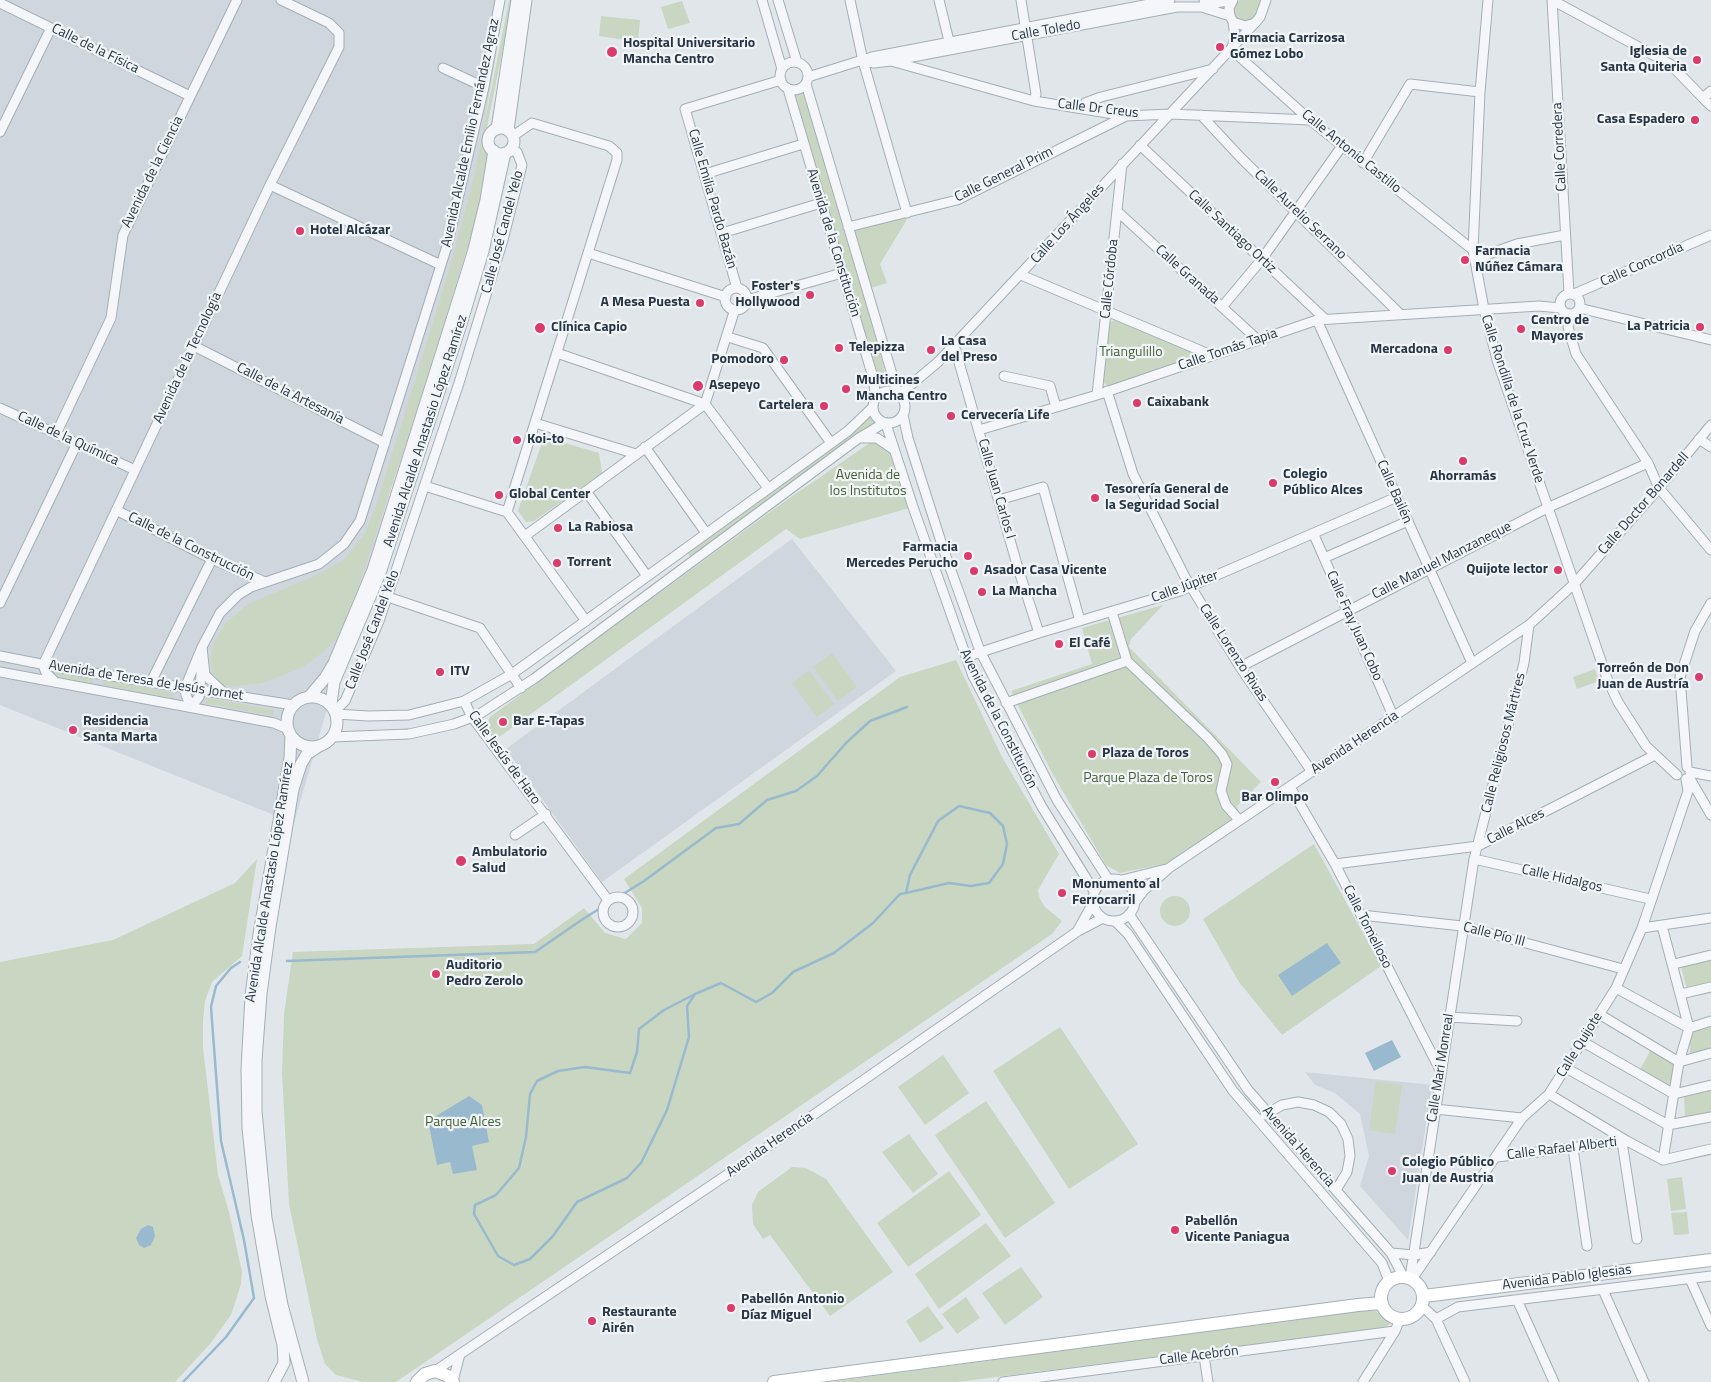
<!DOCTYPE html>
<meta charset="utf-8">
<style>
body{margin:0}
canvas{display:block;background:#e1e6eb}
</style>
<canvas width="1711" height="1382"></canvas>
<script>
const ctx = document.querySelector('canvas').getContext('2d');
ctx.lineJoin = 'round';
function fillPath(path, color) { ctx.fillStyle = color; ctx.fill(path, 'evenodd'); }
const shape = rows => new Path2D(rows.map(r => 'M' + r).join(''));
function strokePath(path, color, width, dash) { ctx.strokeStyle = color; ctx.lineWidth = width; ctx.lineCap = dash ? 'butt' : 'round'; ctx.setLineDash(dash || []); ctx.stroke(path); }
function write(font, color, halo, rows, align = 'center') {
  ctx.font = font + ' "Titillium Web",sans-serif'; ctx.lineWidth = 4.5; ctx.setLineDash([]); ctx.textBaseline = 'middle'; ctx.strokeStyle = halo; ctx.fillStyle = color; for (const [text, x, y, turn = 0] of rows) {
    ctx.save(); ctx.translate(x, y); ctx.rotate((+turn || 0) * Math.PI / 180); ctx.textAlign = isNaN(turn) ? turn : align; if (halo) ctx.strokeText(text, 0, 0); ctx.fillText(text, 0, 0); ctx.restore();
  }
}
fillPath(shape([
 [0,0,505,0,469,219,294,823,0,705],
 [792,539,896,671,602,882,506,749],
 [1305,1072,1432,1085,1408,1240,1360,1186,1369,1156,1360,1114,1335,1093,1315,1085]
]), '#cfd6dd');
fillPath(shape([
 [509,0,513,0,485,136,489,161,480,208,411,429,352,605,339,635,327,649,303,667,263,683,230,687,223,685,213,674,210,659,215,641,225,624,248,604,319,574,345,559,365,533,376,506,448,274,474,177],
 [1240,0,1261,0,1257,17,1246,22,1235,18,1234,7],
 [682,1,690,23,668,29,661,7],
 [601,16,640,20,638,42,599,36],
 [804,90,862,289,887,379,877,380,793,94],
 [907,213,906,221,880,264,887,283,867,289,848,227],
 [1115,320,1191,351,1190,358,1109,387,1102,381,1108,323],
 [873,407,880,422,693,561,685,549],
 [544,437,599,453,602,473,534,521,526,522,518,511],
 [877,438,893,449,913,507,800,539,786,529,495,740,487,725,490,717,781,504],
 [1163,605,1131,639,1129,647,1261,782,1237,806,1240,815,1169,863,1120,873,1106,865,1051,771,1011,691,1092,664,1082,628],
 [832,653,857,687,838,701,813,667],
 [956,660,1002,757,1059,854,1038,890,1040,899,1045,907,1062,921,1052,934,396,1382,363,1382,336,1375,325,1364,317,1339,289,1204,282,1073,284,1014,293,952,534,944,584,908,605,933,626,939,642,923,642,908,624,879,900,677],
 [1595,669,1599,681,1577,689,1573,677],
 [809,670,834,704,817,717,792,683],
 [53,671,93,678,93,683,57,677],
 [102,679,173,693,173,698,104,685],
 [207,698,274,710,273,716,206,703],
 [1314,844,1381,966,1282,1035,1239,982,1203,919],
 [257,859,242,956,212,982,205,1001,203,1021,203,1048,218,1175,229,1212,242,1272,241,1284,231,1315,210,1344,175,1382,0,1382,0,962,113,940,235,883],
 '1160 911a15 15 0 1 1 30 0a15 15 0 1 1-30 0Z',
 [1711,955,1711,987,1688,993,1680,963],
 [1711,1021,1711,1053,1690,1058,1689,1028],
 [1060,1027,1138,1144,1069,1189,993,1071],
 [1653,1046,1679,1062,1667,1090,1638,1073],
 [943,1055,969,1093,925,1125,898,1087],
 [1376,1081,1402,1085,1395,1134,1369,1130],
 [1711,1085,1711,1117,1685,1122,1684,1091],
 [986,1101,1055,1203,1005,1238,935,1135],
 [909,1134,938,1174,913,1193,882,1152],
 [792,1167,806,1168,826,1179,893,1272,830,1316,770,1235,763,1239,753,1224,752,1205,758,1192],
 [949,1171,981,1215,908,1267,877,1223],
 [1682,1177,1686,1209,1671,1211,1667,1179],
 [1687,1212,1689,1234,1674,1235,1671,1213],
 [986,1223,1011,1256,939,1309,915,1274],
 [1021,1267,1043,1297,1005,1325,982,1293],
 [966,1297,980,1318,957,1334,942,1314],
 [928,1306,944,1328,920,1343,906,1321],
 [1365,1310,1375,1311,1388,1319,1390,1324,1386,1327,957,1382,830,1382]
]), '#c9d6c1');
fillPath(shape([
 [1327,943,1341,963,1292,996,1278,975],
 [1392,1040,1401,1057,1374,1071,1365,1053],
 [469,1096,482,1105,489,1142,472,1146,477,1170,453,1174,450,1162,437,1165,428,1121],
 [148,1225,153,1227,155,1236,151,1245,144,1248,139,1245,136,1238,141,1229]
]), '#99bace');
strokePath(shape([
 [287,961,535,952,583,919,644,881,716,828,739,824,767,800,796,791,817,776,846,743,870,721,907,707],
 [695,994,687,1006,689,1037,667,1110,641,1163,627,1178,577,1202,553,1236,530,1259,514,1265,498,1256,474,1214,475,1205,496,1195,519,1168,526,1137,530,1094,537,1081,558,1071,585,1067,630,1073,637,1052,639,1029,664,1010,695,994,721,983,756,1002,772,993,793,972,834,953,873,923,900,894,906,893,910,875,938,821,959,806,990,813,1003,826,1007,844,1003,864,989,883,971,886,949,883,906,893],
 [183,1382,226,1337,254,1298,244,1240,221,1141,211,1007,216,986,231,968,240,962]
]), '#99bace', 2.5);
const minor = shape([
 [762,0,782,69],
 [778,0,797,62],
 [850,0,863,61,907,213],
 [939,0,949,41],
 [1021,0,1036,94,1034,101],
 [1204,0,1216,3,1232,0],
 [1233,0,1229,8,1230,16,1233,22,1245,26,1255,23,1260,17,1266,0],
 [1488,0,1480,92,1473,250,1484,309,1497,360,1608,681,1618,702,1646,746,1677,775],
 [1552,0,1569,293],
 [1552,0,1670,64,1703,98],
 [0,3,190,96],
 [1232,47,1235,37,1233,22],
 [1232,50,1310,120,1473,250],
 [863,61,874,63,891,61,1177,7,1202,7,1230,16],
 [891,61,1034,101,1126,116,1170,114,1310,120],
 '780 76a14 14 0 1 1 28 0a14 14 0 1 1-28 0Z',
 [443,68,484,87],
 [808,77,872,57,1170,0],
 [806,84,897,391],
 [788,89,872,374,876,397],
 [1711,91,1703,98,1711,106],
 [1081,108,1085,103,1101,97,1213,69],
 [1201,115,1241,158,1400,314],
 [0,132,51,28],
 [1140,145,1325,319],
 [1363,163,1410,84,1480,92],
 [705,174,803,144],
 [270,185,441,265],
 [1117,211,1257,339],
 [848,227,957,200,1126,116],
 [722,233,821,203],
 [588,253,726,297],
 [1475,259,1517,244,1565,235],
 [1021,275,1211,355],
 [737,288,685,109,781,80],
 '725 299a11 11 0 1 1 22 0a11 11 0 1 1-22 0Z',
 '1560 304a10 10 0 1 1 20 0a10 10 0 1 1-20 0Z',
 [1574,294,1711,235],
 [747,300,842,273],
 [1222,307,1262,259,1342,146],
 [1579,308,1711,340],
 [1570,314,1568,327,1576,354,1648,463,1659,488,1711,550],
 [1317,320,1472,663],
 [728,337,763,348,831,443],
 [954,345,1018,568,1039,633],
 [194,346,385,443],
 [557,353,705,404,768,488],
 [1004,376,1050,386,1056,407],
 [1107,391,1133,474,1185,577,1240,667,1312,772],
 '873 407a16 16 0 1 1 32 0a16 16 0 1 1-32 0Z',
 [900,394,938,362,1255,23],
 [1097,395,1122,164],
 [0,408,135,470],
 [903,415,908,438,943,548,980,651,1057,800,1108,879],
 [535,423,636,454],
 [886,424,913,507,973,676,1042,807,1094,891],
 [979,430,1097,395,1317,320,1539,306,1560,308],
 [56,434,111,318,123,235,237,0],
 [862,438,877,438,893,449],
 [1699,439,1711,447],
 [645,447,706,533],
 [425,486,507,512,586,621],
 [586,491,647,576],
 [999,500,1043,487,1080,621],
 [116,510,212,559,265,582],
 [507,512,617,160,617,153,609,146,532,123,513,136],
 [1314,535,1394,718],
 [525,536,705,404,735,309],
 [1324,558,1408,521],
 [388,597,480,628,521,688],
 [0,603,77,443],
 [1112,612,1127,661,1207,737,1222,754,1227,764,1221,791,1226,805,1239,820],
 [202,647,220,613,238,595,251,587,319,564,344,544,360,521,447,246,484,87,500,0],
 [0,656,56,667,293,705],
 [966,657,1039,633,1180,591,1397,497],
 [202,664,199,697,191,707,186,695,185,688,202,647,205,675,223,692],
 [1240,667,1547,508,1648,463],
 [0,672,274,723,288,729],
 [54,681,46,673,43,665,270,185,339,47,339,33,329,23,281,0],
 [151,682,212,559],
 [464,701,472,717,608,900],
 [1006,703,1127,661],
 [335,711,345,701,379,621,459,383,503,240,522,165,517,152,510,150],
 [336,714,368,716,409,715,464,701,512,674,562,638,848,431,873,407],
 [332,737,409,734,454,724,478,715,535,678,859,438,884,423],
 [1687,767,1680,677,1695,631,1711,603],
 [1690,772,1711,776],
 [1689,777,1711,815],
 [1290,787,1335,864,1440,1070],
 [515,835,546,814],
 [1474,859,1650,899],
 [1335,864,1478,846,1655,755],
 '1093 900a21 21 0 1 1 42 0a21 21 0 1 1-42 0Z',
 [1122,880,1166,869],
 '603 912a15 15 0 1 1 30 0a15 15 0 1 1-30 0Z',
 [1135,902,1144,890,1169,868,1529,625,1575,583,1659,488,1711,425],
 [1129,914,1248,1090,1391,1253,1403,1276],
 [1361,915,1462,926,1623,969],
 [1115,921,1128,934,1233,1091,1382,1263,1389,1281],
 [1662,926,1689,1028,1679,1062,1663,1160],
 [1642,928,1711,918],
 [1078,930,1093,903],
 [1674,964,1711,955],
 [1616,988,1689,1028,1711,1021],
 [1681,994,1711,987],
 [1599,1014,1679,1062,1711,1053],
 [1449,1017,1517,1021],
 [1583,1042,1674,1094,1711,1085],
 [1566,1068,1668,1125,1711,1117],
 [1549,1094,1627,1141,1663,1160],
 [1435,1109,1522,1118],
 [1265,1115,1282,1105,1298,1102,1314,1105,1329,1112,1341,1124,1348,1139,1350,1156,1347,1172,1336,1190],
 [1622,1142,1637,1239],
 [1573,1148,1587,1246],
 [1497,1157,1627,1141],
 [1663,1160,1711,1149],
 [1391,1253,1414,1255,1431,1252],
 [1410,1278,1474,859,1524,663,1529,625],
 [1412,1279,1522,1118,1549,1094,1616,988,1642,928,1688,791,1686,779],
 [1690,1279,1711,1326],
 [1603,1290,1644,1382],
 [1518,1302,1554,1382],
 [1422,1306,1436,1319,1465,1382],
 [1436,1319,1458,1307,1711,1276],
 [1204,1356,1208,1382],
 [435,1371,737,1168,1078,931,1103,918],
 [453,1381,460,1354],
 [1003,1382,1395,1331],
 [1363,1382,1395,1331,1400,1319]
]);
const tertiary = shape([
 '488 141a13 13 0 1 1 26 0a13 13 0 1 1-26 0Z',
 [497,129,517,0],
 [508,130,526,0],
 '287 722a25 25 0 1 1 50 0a25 25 0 1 1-50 0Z',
 [309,697,325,678,334,663,373,570,473,253,486,200,494,151],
 [331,704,334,682,380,573,462,321,483,251,505,153],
 [274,1382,284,1363,283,1345,271,1296,257,1215,248,1128,247,1069,251,996,259,934,290,758,291,736],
 [303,1382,282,1305,266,1218,256,1111,256,1060,261,994,270,927,293,789,301,764,307,754,319,746]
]);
const secondary = shape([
 '1381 1298a21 21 0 1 1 42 0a21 21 0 1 1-42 0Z',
 [1424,1296,1711,1260],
 [417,1382,425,1374,435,1371,448,1376,453,1382],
 [774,1382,1358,1305,1382,1303]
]);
strokePath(minor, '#a5aeb6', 11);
strokePath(tertiary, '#a5aeb6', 13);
strokePath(secondary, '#a5aeb6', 14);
strokePath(minor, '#f4f6f9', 9);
strokePath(tertiary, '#f4f6f9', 11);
strokePath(secondary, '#fff', 12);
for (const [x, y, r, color] of [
 [1220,47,5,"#db3b6a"],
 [612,52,6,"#db3b6a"],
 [1697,60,5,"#db3b6a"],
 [1695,120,5,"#db3b6a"],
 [300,231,5,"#db3b6a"],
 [1465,260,5,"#db3b6a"],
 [810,295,5,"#db3b6a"],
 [700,303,5,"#db3b6a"],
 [1700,327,5,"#db3b6a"],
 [540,328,6,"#db3b6a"],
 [1521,329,5,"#db3b6a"],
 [839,348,5,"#db3b6a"],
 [931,350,5,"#db3b6a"],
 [1448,350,5,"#db3b6a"],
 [784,360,5,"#db3b6a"],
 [698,386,6,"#db3b6a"],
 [846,389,5,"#db3b6a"],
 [1137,403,5,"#db3b6a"],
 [824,406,5,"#db3b6a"],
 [951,416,5,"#db3b6a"],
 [517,440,5,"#db3b6a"],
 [1463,461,5,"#db3b6a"],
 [1273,483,5,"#db3b6a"],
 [499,495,5,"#db3b6a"],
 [1095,498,5,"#db3b6a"],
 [558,528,5,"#db3b6a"],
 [968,556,5,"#db3b6a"],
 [557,563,5,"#db3b6a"],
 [1558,570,5,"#db3b6a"],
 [974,571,5,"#db3b6a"],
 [982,592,5,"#db3b6a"],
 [1059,644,5,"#db3b6a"],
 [440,672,5,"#db3b6a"],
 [1699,677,5,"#db3b6a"],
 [503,722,5,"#db3b6a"],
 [73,730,5,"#db3b6a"],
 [1092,754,5,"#db3b6a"],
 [1275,782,5,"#db3b6a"],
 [461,861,6,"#db3b6a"],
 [1062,893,5,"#db3b6a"],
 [436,974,5,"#db3b6a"],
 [1392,1171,5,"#db3b6a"],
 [1175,1230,5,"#db3b6a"],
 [731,1308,5,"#db3b6a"],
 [592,1321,5,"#db3b6a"]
]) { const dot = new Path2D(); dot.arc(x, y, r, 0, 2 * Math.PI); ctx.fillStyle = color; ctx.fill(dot); strokePath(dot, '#f1f5f8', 2); }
write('14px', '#273645', '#f1f5f8', [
 ["Calle Toledo",1046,31,-10],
 ["Calle de la Física",95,49,26],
 ["Calle Dr Creus",1098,109,7],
 ["Avenida Alcalde Emilio Fernández Agraz",471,133,-78],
 ["Calle Corredera",1560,147,-93],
 ["Calle Antonio Castillo",1351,152,39],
 ["Avenida de la Ciencia",153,172,-64],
 ["Calle General Prim",1004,175,-26],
 ["Calle Emilia Pardo Bazán",712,199,74],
 ["Calle Aurelio Serrano",1300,215,44],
 ["Calle Los Ángeles",1068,224,-48],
 ["Calle José Candel Yelo",503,232,-75],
 ["Calle Santiago Ortiz",1232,232,43],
 ["Avenida de la Constitución",833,243,73],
 ["Calle Concordia",1642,265,-24],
 ["Calle Granada",1187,275,42],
 ["Calle Córdoba",1110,279,-84],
 ["Calle Tomás Tapia",1228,350,-19],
 ["Avenida de la Tecnología",188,358,-65],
 ["Calle de la Artesanía",290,394,27],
 ["Calle Rondilla de la Cruz Verde",1512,399,72],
 ["Avenida Alcalde Anastasio López Ramírez",426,431,-72],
 ["Calle de la Química",68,439,25],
 ["Calle Juan Carlos I",996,489,74],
 ["Calle Bailén",1394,492,66],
 ["Calle Doctor Bonardell",1644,504,-49],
 ["Calle de la Construcción",191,547,26],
 ["Calle Manuel Manzaneque",1442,561,-27],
 ["Calle Júpiter",1185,587,-20],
 ["Calle Fray Juan Cobo",1354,626,66],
 ["Calle José Candel Yelo",373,630,-69],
 ["Calle Lorenzo Rivas",1233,653,57],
 ["Avenida de Teresa de Jesús Jornet",146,681,9],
 ["Avenida de la Constitución",998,719,63],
 ["Avenida Herencia",1355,743,-34],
 ["Calle Religiosos Mártires",1504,743,-76],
 ["Calle Jesús de Haro",504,758,54],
 ["Calle Alces",1516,827,-27],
 ["Calle Hidalgos",1562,879,13],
 ["Avenida Alcalde Anastasio López Ramírez",270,882,-81],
 ["Calle Tomelloso",1367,927,63],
 ["Calle Pío III",1494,935,14],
 ["Calle Quijote",1580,1045,-58],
 ["Calle Mari Monreal",1441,1068,-81],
 ["Avenida Herencia",770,1145,-35],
 ["Avenida Herencia",1298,1147,49],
 ["Calle Rafael Alberti",1562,1149,-7],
 ["Avenida Pablo Iglesias",1567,1278,-7],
 ["Calle Acebrón",1199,1356,-7]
]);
write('bold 14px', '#273645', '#f1f5f8', [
 ["Farmacia Carrizosa",1230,39],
 ["Gómez Lobo",1230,55],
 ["Hospital Universitario",623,44],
 ["Mancha Centro",623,60],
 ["Iglesia de",1687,52,"right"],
 ["Santa Quiteria",1687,68,"right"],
 ["Casa Espadero",1685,120,"right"],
 ["Hotel Alcázar",310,231],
 ["Farmacia",1475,252],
 ["Núñez Cámara",1475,268],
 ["Foster's",800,287,"right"],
 ["Hollywood",800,303,"right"],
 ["A Mesa Puesta",690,303,"right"],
 ["Centro de",1531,321],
 ["Mayores",1531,337],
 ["La Patricia",1690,327,"right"],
 ["Clínica Capio",551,328],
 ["La Casa",941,342],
 ["del Preso",941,358],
 ["Telepizza",849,348],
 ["Mercadona",1438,350,"right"],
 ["Pomodoro",774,360,"right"],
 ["Multicines",856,381],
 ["Mancha Centro",856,397],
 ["Asepeyo",709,386],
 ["Caixabank",1147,403],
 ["Cartelera",814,406,"right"],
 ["Cervecería Life",961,416],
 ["Koi-to",527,440],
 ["Colegio",1283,475],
 ["Público Alces",1283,491],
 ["Ahorramás",1463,477,"center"],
 ["Tesorería General de",1105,490],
 ["la Seguridad Social",1105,506],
 ["Global Center",509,495],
 ["La Rabiosa",568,528],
 ["Farmacia",958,548,"right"],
 ["Mercedes Perucho",958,564,"right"],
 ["Torrent",567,563],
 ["Quijote lector",1548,570,"right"],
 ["Asador Casa Vicente",984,571],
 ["La Mancha",992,592],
 ["El Café",1069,644],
 ["Torreón de Don",1689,669,"right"],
 ["Juan de Austría",1689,685,"right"],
 ["ITV",450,672],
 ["Residencia",83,722],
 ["Santa Marta",83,738],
 ["Bar E-Tapas",513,722],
 ["Plaza de Toros",1102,754],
 ["Bar Olimpo",1275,798,"center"],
 ["Ambulatorio",472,853],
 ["Salud",472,869],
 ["Monumento al",1072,885],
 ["Ferrocarril",1072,901],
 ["Auditorio",446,966],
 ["Pedro Zerolo",446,982],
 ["Colegio Público",1402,1163],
 ["Juan de Austria",1402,1179],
 ["Pabellón",1185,1222],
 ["Vicente Paniagua",1185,1238],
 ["Pabellón Antonio",741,1300],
 ["Díaz Miguel",741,1316],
 ["Restaurante",602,1313],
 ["Airén",602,1329]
], 'left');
write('14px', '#436233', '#f1f5f8', [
 ["Triangulillo",1131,353],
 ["Avenida de",868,476],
 ["los Institutos",868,492],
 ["Parque Plaza de Toros",1148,779],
 ["Parque Alces",463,1123]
]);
</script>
